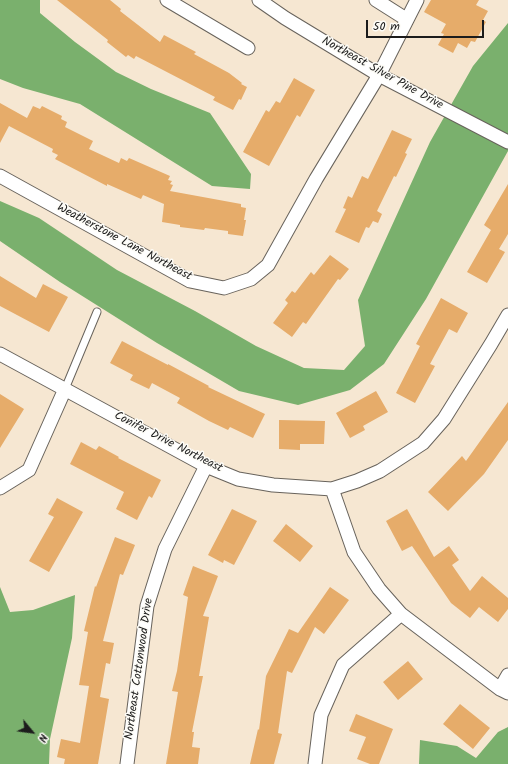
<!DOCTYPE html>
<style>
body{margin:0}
#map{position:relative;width:508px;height:764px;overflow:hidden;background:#f6e7d2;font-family:Kalam,sans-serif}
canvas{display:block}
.north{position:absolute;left:12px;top:712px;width:40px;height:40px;-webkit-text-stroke:3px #fdfcf7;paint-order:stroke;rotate:119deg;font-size:11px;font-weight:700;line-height:16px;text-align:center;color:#1c1c1c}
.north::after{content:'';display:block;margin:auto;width:14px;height:18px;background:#1c1c1c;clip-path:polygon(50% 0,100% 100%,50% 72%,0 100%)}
.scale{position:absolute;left:366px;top:20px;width:118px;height:18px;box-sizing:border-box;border:2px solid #1c1c1c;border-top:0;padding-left:5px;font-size:12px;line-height:14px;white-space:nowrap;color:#1c1c1c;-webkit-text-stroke:3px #fdfcf7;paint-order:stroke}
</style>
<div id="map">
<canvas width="508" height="764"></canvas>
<div class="north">N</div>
<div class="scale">50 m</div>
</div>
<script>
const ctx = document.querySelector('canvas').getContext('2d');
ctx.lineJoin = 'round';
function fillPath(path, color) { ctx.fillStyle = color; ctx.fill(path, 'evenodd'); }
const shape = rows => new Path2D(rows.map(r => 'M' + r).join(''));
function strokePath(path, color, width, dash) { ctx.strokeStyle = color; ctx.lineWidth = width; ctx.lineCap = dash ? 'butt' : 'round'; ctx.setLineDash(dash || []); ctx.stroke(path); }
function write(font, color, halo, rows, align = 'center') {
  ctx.font = font + ' Kalam,sans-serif'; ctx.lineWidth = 3; ctx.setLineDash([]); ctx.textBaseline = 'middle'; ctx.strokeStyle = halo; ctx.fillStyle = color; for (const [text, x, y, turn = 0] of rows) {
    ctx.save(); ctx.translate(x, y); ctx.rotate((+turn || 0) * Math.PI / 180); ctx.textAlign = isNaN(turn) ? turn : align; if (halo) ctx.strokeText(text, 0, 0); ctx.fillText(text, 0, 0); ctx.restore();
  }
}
fillPath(shape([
 [0,0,40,0,40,13,75,42,116,72,151,89,210,113,251,174,250,189,212,186,80,104,23,88,0,79],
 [508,23,508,151,426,299,384,364,350,390,298,405,239,391,157,343,60,282,0,241,0,201,39,218,117,270,195,311,256,346,304,368,344,370,365,346,358,300,430,142,473,66],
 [0,587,10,612,33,610,75,595,72,638,50,739,49,764,0,764],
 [508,727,508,764,419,764,420,740,457,746,476,758,498,732]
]), '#7ab06d');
fillPath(shape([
 [57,0,110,0,121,9,120,11,160,42,164,35,196,52,194,54,229,73,242,83,241,84,247,87,241,100,239,99,233,110,213,100,215,97,136,56,134,59,128,55,126,57,107,42,108,40],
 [431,0,479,0,476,5,488,11,483,20,486,22,475,42,471,41,467,48,458,43,453,53,438,45,444,34,441,33,446,24,424,12],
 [294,78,315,90,300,117,297,115,269,166,243,152,266,110,269,112,276,101,280,103],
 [0,103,27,118,33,106,40,109,42,106,62,116,61,119,67,122,65,127,93,141,89,149,119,163,121,158,127,161,129,158,170,176,168,180,172,181,170,184,173,185,170,191,241,204,241,207,246,208,244,220,246,220,243,236,228,234,228,231,205,228,204,230,180,227,180,225,162,222,164,204,143,195,141,199,107,184,107,186,55,159,58,155,52,152,53,149,9,126,0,143],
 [392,130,412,139,405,153,407,154,396,177,394,176,377,211,382,214,378,223,373,221,369,228,366,227,359,243,335,232,346,209,343,208,348,196,352,198,362,176,368,179],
 [508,184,508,234,499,249,505,252,487,283,467,272,491,230,484,225],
 [330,255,349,269,340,280,338,279,306,324,303,322,292,337,273,323,288,303,285,300,292,291,295,293,311,272,314,275],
 [0,276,36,298,43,284,68,297,49,332,0,306],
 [441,298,468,313,457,333,449,329,430,364,435,366,415,403,396,393,420,346,416,344],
 [122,341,168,365,168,364,209,386,208,387,265,414,253,438,230,427,228,430,209,421,177,403,180,398,152,383,149,389,130,380,133,375,110,363],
 [376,391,388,412,363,426,365,430,350,438,336,413],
 [0,394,24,409,0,448],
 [508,402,508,440,484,474,448,511,428,492,462,456,466,461],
 [279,420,325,421,324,444,300,444,300,450,279,449],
 [81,442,96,450,99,446,119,457,118,458,161,480,152,498,149,496,137,520,116,509,124,492,70,464],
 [57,498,83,512,49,572,29,561,54,517,48,514],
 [232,509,257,521,234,565,224,560,223,563,208,555],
 [407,509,434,557,449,546,459,560,452,565,470,591,482,576,508,598,508,609,498,622,479,607,470,618,451,603,412,546,402,551,386,521],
 [286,524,313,546,300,562,273,541],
 [115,537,135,545,123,575,120,574,103,641,114,643,110,664,106,663,100,697,109,699,98,764,64,764,65,759,57,757,61,739,80,743,89,686,79,685,88,632,84,631,95,586,96,587],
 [193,566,218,576,203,616,209,617,199,676,203,676,192,732,194,732,192,747,200,748,198,764,166,764,178,692,172,691,177,671,188,597,183,595],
 [330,587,349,600,324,634,315,627,292,673,287,671,278,733,282,734,274,764,250,764,258,729,259,730,266,676,289,629,298,633],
 [408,661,423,679,398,700,383,682],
 [460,704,490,728,473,749,443,724],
 [356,714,393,729,379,764,370,764,357,759,366,737,349,731]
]), '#e6ac6a');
const lane = shape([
 [65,389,97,312]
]);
const street = shape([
 [167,0,248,48],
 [259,0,285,18,379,75,508,142],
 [376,0,406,19],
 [0,176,190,281,224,288,251,279,268,265,316,179,379,75,417,0],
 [0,354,206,466,238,479,273,485,332,489,357,481,380,471,423,443,444,419,491,344,508,315],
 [0,488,29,470,65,389],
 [332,489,354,552,379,589,401,614,500,689,508,693],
 [500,689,508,675],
 [127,764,147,606,165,549,206,466],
 [315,764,321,715,343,665,401,614]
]);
strokePath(lane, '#68635c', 9);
strokePath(street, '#68635c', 15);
strokePath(lane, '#fff', 7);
strokePath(street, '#fff', 13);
write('12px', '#1c1c1c', '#fdfcf7', [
 ["Northeast Silver Pine Drive",382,74,29],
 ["Weatherstone Lane Northeast",124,243,28],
 ["Conifer Drive Northeast",168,443,27],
 ["Northeast Cottonwood Drive",140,669,-82]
]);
</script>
